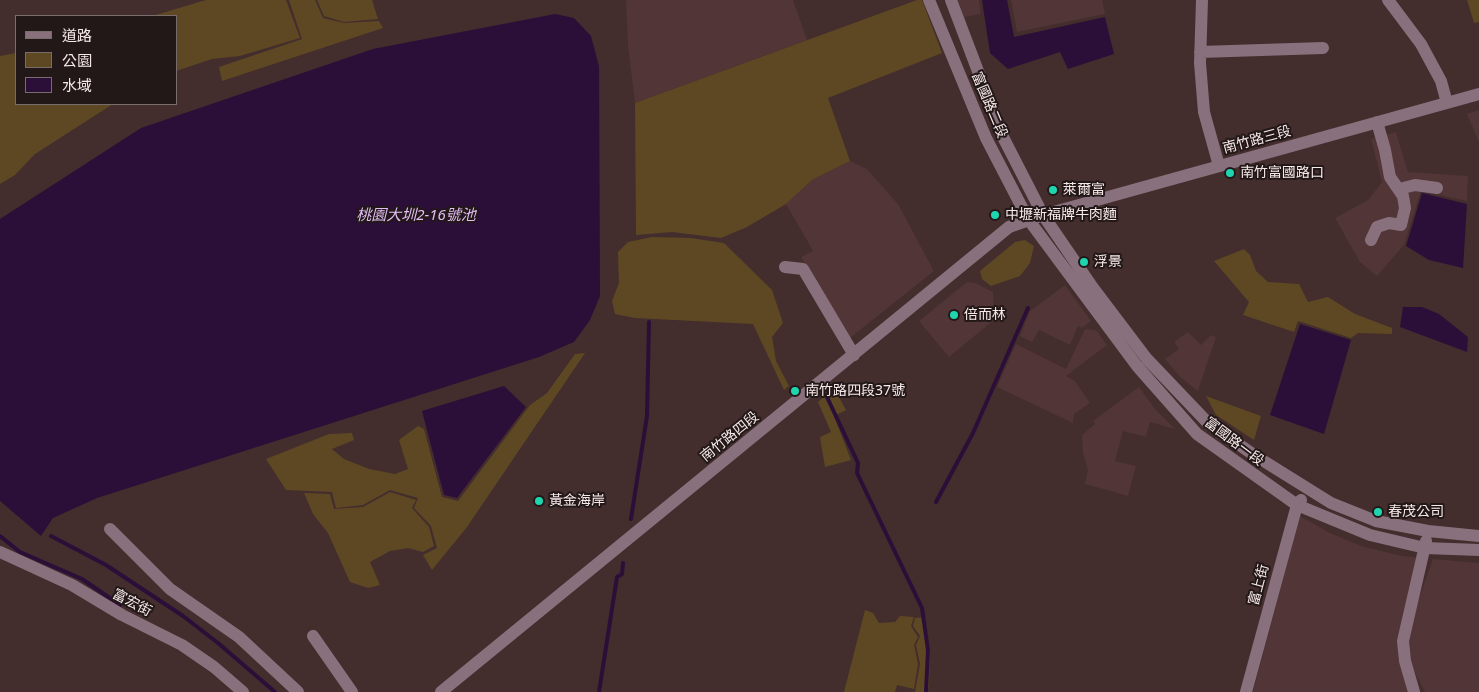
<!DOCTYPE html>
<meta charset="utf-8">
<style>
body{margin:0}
#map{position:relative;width:1479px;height:692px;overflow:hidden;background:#432d2d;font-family:"Noto Sans","Noto Sans TC",sans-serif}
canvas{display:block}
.legend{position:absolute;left:15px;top:15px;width:162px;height:90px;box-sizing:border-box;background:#221818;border:1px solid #786c6c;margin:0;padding:6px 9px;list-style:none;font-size:15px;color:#f8e9e9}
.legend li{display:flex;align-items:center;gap:10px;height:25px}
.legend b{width:25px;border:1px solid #786c6c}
</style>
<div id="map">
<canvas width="1479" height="692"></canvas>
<ul class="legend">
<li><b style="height:6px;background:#89707d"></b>道路</li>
<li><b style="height:14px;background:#5e4823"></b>公園</li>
<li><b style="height:14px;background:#2c0f38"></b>水域</li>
</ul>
</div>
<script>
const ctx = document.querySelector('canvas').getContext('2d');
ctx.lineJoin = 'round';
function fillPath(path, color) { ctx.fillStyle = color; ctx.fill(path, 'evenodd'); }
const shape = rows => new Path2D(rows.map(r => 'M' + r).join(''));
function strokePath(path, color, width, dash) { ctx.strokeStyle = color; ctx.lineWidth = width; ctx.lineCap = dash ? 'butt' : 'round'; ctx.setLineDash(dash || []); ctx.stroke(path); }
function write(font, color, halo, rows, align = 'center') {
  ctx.font = font + ' "Noto Sans","Noto Sans TC",sans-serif'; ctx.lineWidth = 4; ctx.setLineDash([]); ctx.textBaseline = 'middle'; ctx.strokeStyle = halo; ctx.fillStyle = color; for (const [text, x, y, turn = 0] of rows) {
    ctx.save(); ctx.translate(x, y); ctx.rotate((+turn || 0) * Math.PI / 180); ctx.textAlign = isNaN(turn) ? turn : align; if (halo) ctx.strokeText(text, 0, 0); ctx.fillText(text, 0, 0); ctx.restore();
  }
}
fillPath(shape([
 [626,0,793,0,807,40,635,103,628,46],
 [958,0,979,0,981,14,964,17],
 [1011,0,1102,0,1105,14,1017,32],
 [1479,110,1479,142,1467,114],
 [1396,132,1408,172,1468,176,1467,201,1421,191,1404,245,1377,276,1360,262,1335,218,1368,200,1382,182,1371,139],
 [850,161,867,169,898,204,934,271,850,338,801,257,813,251,786,204,812,180],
 [967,282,975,283,993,292,994,320,949,357,919,321],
 [1065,285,1091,321,1082,328,1078,326,1070,345,1039,330,1032,342,1020,336,1030,311],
 [1085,329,1096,330,1107,345,1066,376,1075,381,1090,403,1074,414,1073,423,997,387,1016,344,1066,369],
 [1188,332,1201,345,1211,335,1216,337,1198,391,1180,377,1165,359,1179,349,1174,342],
 [1139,387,1155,409,1175,429,1150,422,1146,437,1123,431,1115,461,1136,466,1128,496,1085,484,1088,470,1083,453,1082,435,1095,424,1093,421],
 [1300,516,1330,533,1361,546,1402,556,1423,558,1402,629,1409,692,1253,692],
 [1433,559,1479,563,1479,692,1425,692,1410,663,1407,632]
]), '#523536');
fillPath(shape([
 [206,0,286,0,300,38,240,56,212,59,176,71,176,16,152,16],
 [289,0,315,0,323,18,344,23,379,21,383,28,222,81,219,67,302,39],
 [317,0,372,0,378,19,344,22,324,16],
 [917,0,922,0,942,53,828,98,850,161,812,180,786,204,747,227,721,238,672,232,636,235,635,103],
 [1467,0,1479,0,1479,22,1474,23],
 [16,53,16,104,113,104,35,154,15,175,0,184,0,56],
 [652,237,691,238,724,243,772,290,783,323,772,337,776,361,789,386,784,390,753,324,635,318,615,314,612,301,619,283,618,252,628,242],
 [1025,240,1034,246,1030,263,1020,276,991,286,982,279,980,271,1015,242],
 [1244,249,1250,255,1256,271,1268,282,1299,284,1308,302,1328,297,1355,314,1392,328,1392,334,1358,333,1351,338,1298,321,1294,332,1243,315,1249,302,1214,261],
 [585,353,467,527,432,570,423,555,437,548,431,526,414,508,418,498,390,490,363,505,336,508,332,492,286,490,266,459,329,434,352,433,354,440,332,449,344,459,369,469,395,474,408,469,399,440,418,426,424,429,442,497,458,501,530,405,547,393,575,354],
 [834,388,846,410,834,416,851,460,825,467,820,437,831,432,818,402],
 [1206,396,1261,416,1254,440,1216,415],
 [390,492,416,500,412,508,429,527,434,546,423,552,408,548,390,551,370,562,380,585,368,588,350,582,328,533,313,514,304,493,330,494,334,509,363,507],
 [865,610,873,613,879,623,895,622,900,616,914,617,911,626,918,637,914,645,918,664,914,689,897,685,895,692,844,692],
 [925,617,930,650,929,685,928,692,915,692,920,664,916,645,920,636,913,626,915,618]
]), '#5e4823');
fillPath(shape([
 [982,0,1007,0,1014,37,1105,17,1114,54,1068,69,1060,52,1008,69,990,53],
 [555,14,574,18,591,36,599,66,600,296,590,320,574,342,539,357,97,498,53,518,41,536,0,501,0,219,141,128,373,49],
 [1422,193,1467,204,1463,268,1429,260,1406,246],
 [1403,307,1422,307,1439,314,1468,337,1467,352,1400,327],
 [1300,324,1351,340,1324,434,1270,415],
 [504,386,526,407,457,498,444,495,422,411]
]), '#2c0f38');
strokePath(shape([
 [826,395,858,463,857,473,922,608,928,650,926,692],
 [936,502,973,433,1028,308],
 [631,519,647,416,649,322],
 [0,536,20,552,82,579,120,605],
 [51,536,106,565,183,616,218,643,275,692],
 [599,692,617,577,622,574,623,563]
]), '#2c0f38', 4);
strokePath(shape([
 [929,0,986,138,1028,219,1137,366,1197,434,1297,505,1370,535,1425,548,1479,550],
 [951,0,1003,137,1043,215,1091,285,1147,359,1208,423,1254,455,1331,503,1376,521,1428,531,1479,536],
 [1202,0,1200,63,1204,112,1219,166],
 [1388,0,1421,44,1441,81,1447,103],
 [1200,52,1323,48],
 [1399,189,1415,185,1437,188],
 [1371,240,1377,227,1389,223,1401,225,1405,208,1403,196,1390,177,1385,150,1377,122],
 [785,267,803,269,854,355],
 [110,529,170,589,239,637,298,692],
 [0,552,72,585,122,615,182,645,214,667,243,692],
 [313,636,352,692],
 [441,692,1009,227,1043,215,1479,94],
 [1246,692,1297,505,1301,500],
 [1414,692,1405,661,1403,641,1426,541]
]), '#89707d', 12);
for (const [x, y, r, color] of [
 [1230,173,5,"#1fd5b0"],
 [1053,190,5,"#1fd5b0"],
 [995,215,5,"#1fd5b0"],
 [1084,262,5,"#1fd5b0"],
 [954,315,5,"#1fd5b0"],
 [795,391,5,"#1fd5b0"],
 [539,501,5,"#1fd5b0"],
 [1378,512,5,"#1fd5b0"]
]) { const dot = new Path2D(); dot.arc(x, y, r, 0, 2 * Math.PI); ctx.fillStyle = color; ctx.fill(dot); strokePath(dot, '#221818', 2); }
write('14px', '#f8e9e9', '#221818', [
 ["富國路二段",989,105,67],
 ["南竹路三段",1257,140,-15],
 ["南竹路四段",730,437,-39],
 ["富國路一段",1234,442,37],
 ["富上街",1259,585,-75],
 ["富宏街",132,603,28]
]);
write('14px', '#f8e9e9', '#221818', [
 ["南竹富國路口",1240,173],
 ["萊爾富",1063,190],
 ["中壢新福牌牛肉麵",1005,215],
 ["浮景",1094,262],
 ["倍而林",964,315],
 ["南竹路四段37號",805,391],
 ["黃金海岸",549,501],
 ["春茂公司",1388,512]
], 'left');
write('italic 15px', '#e3bdf6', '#221818', [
 ["桃園大圳2-16號池",416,216]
]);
</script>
